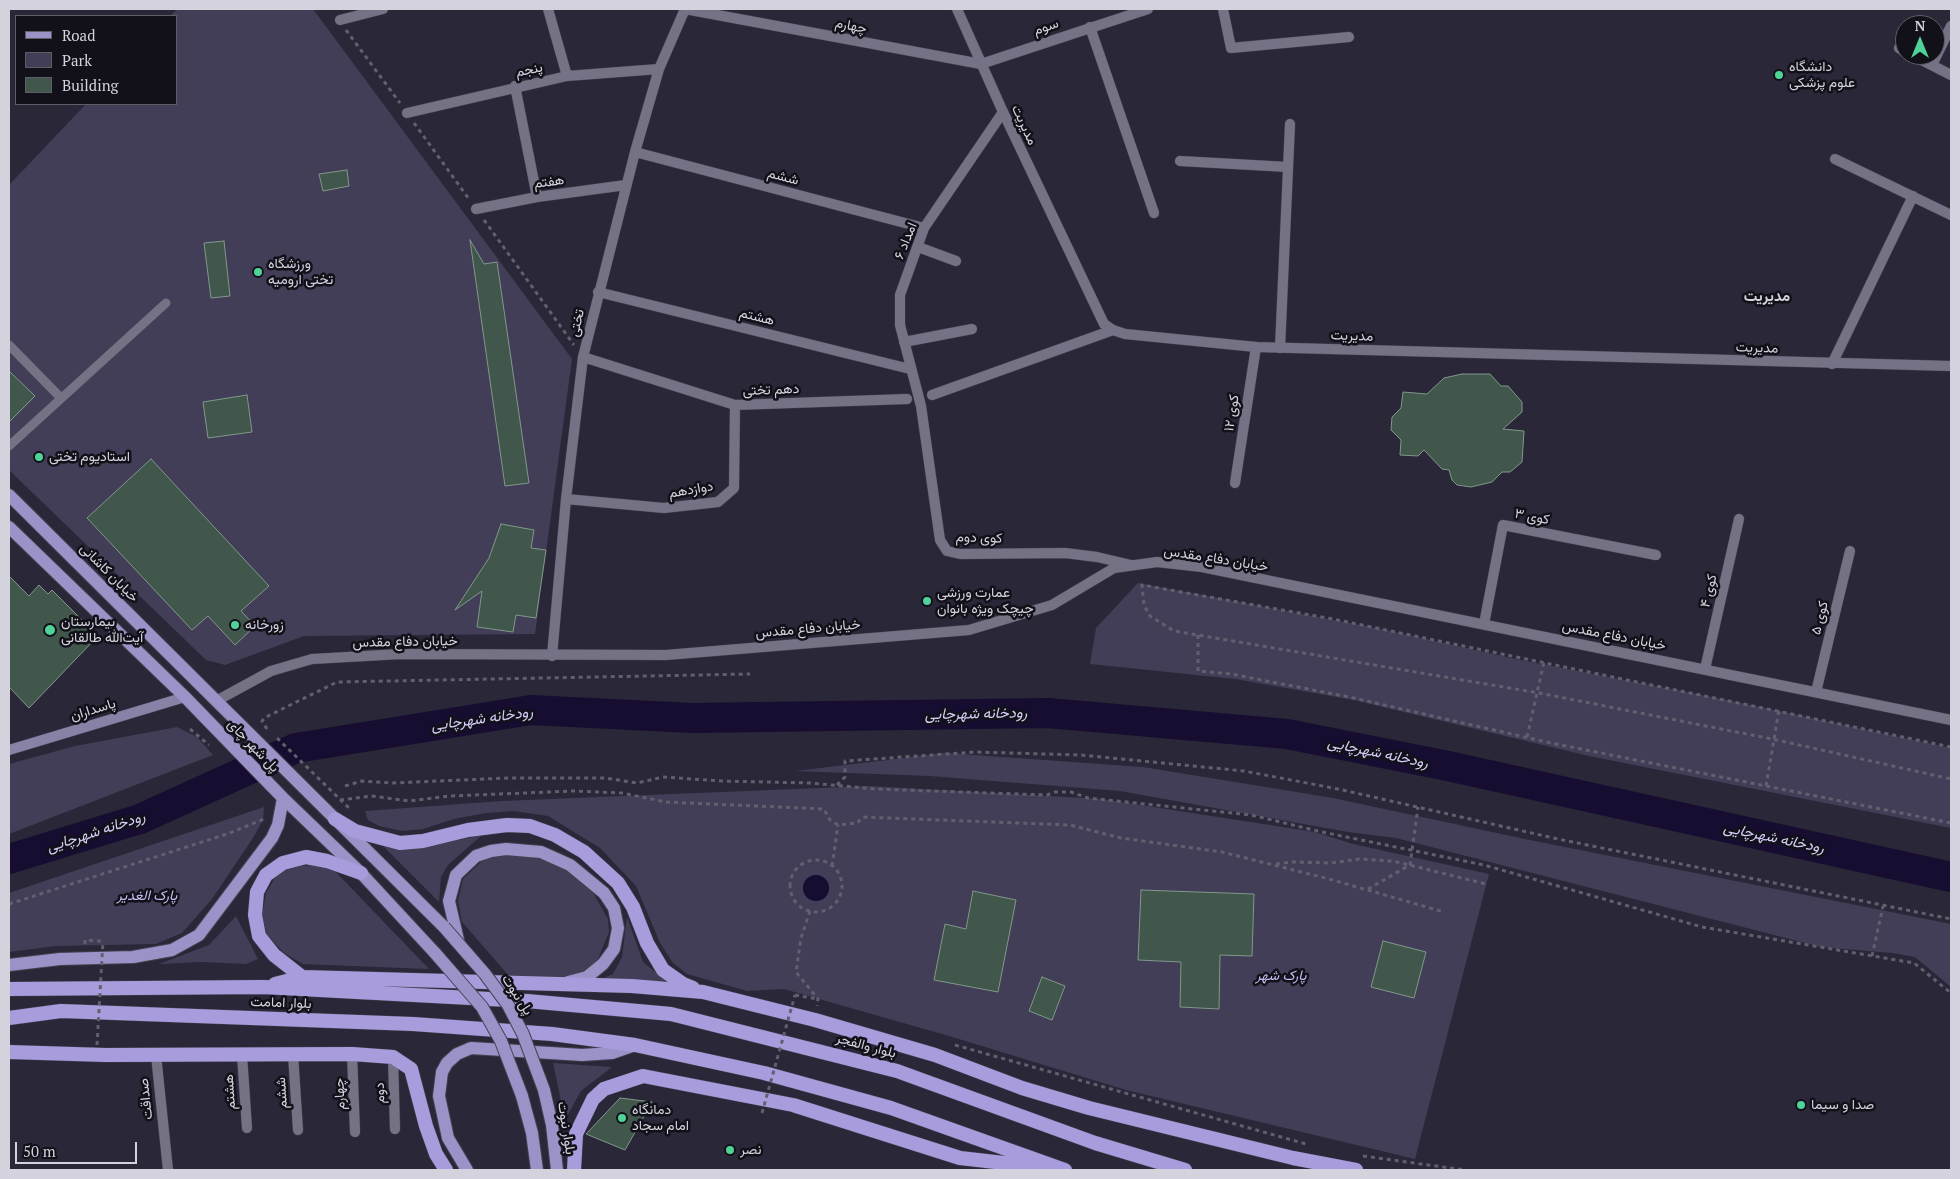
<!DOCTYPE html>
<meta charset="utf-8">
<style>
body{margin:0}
#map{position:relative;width:1960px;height:1179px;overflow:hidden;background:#292738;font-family:"PT Serif",serif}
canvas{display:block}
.frame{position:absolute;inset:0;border:10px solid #d3d2dd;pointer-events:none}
.legend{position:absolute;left:15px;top:15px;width:162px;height:90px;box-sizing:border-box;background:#121119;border:1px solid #5f5e67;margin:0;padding:6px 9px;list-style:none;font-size:15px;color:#d3d2dd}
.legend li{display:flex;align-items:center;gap:10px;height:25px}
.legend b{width:25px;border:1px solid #5f5e67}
.north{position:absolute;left:1895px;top:15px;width:50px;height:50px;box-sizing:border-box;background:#121119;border:1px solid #5f5e67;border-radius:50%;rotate:0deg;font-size:14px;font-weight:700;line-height:20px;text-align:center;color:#d3d2dd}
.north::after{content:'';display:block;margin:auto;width:18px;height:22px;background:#50d398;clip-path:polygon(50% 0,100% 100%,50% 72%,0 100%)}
.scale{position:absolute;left:15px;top:1142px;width:122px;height:22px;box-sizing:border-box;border:2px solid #d3d2dd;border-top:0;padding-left:6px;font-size:15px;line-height:18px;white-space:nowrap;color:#d3d2dd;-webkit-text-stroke:4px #121119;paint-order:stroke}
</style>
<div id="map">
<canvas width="1960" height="1179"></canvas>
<div class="frame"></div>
<ul class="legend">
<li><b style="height:6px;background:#9b92c7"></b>Road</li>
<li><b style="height:14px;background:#423e58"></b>Park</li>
<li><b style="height:14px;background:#42574b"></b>Building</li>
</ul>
<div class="north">N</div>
<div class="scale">50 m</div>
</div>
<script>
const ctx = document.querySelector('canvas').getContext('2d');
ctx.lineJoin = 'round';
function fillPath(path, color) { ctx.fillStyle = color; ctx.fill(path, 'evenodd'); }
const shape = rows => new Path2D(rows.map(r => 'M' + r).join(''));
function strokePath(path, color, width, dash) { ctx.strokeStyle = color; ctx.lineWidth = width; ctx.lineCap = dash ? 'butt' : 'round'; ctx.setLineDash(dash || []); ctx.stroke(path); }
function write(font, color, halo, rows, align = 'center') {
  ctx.font = font + ' "PT Serif",Vazirmatn,serif'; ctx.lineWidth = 5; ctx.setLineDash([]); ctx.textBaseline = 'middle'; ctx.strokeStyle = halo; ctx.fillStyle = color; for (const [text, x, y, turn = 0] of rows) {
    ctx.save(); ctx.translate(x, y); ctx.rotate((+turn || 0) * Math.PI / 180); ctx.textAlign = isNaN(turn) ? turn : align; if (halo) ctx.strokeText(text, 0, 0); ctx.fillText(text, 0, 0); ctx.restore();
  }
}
fillPath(shape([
 [177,9,313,9,572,359,535,634,304,636,225,665,206,660,9,470,9,185,86,104,176,104,176,16,170,16],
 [1138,583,1381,629,1516,659,1727,700,1951,748,1951,828,1589,756,1354,700,1235,679,1090,664,1096,628],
 [177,727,197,737,213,755,9,834,9,764,75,746],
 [946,753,1143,767,1333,798,1525,839,1951,924,1951,987,1915,957,1892,953,1821,947,1396,838,1348,832,1120,791,930,776,795,771],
 [868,786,1102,799,1315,832,1353,844,1489,874,1415,1159,1126,1090,949,1036,784,989,747,991,687,974,673,963,660,943,636,886,600,848,548,816,514,811,486,813,454,819,423,829,402,831,379,826,368,820,365,811,502,801],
 [264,807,263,820,253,838,212,899,182,933,156,944,56,946,9,952,9,893],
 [482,835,448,865,441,877,439,902,383,846,404,848,436,845],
 [497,855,531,857,553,863,570,873,592,891,608,919,609,932,598,959,590,967,579,975,564,978,510,977,462,922,458,901,463,879,483,860],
 [318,865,333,869,429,969,303,964,284,953,267,935,262,915,266,893,276,876,294,866],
 [236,916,258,959,246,964,202,962,159,964,209,945],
 [627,917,643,962,669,983,599,980,613,974,622,957],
 [553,1063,612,1067,581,1091,565,1120]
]), '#423e58');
fillPath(shape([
 '803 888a13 13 0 1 1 26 0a13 13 0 1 1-26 0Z'
]), '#160d30');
strokePath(shape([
 [9,859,140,819,296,748,531,710,692,718,1048,713,1287,734,1448,766,1951,877]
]), '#160d30', 30);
const building = shape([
 [347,170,349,186,323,191,319,174,347,170],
 [470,240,484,264,497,262,529,483,505,486,470,240],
 [224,241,230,296,211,298,204,243,224,241],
 [9,371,35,396,9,422,9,371],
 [1462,374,1490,374,1501,386,1508,386,1522,402,1522,412,1503,429,1524,431,1522,462,1510,472,1502,472,1492,482,1471,487,1457,485,1452,480,1449,470,1442,469,1424,450,1418,456,1400,455,1401,440,1391,430,1392,417,1401,408,1403,392,1427,394,1444,378,1462,374],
 [247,395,252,432,208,438,203,402,247,395],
 [151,459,269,586,241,611,255,626,235,645,208,616,192,630,87,518,151,459],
 [501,524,534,530,531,548,546,550,536,618,516,615,513,632,477,627,482,591,455,610,489,558,501,524],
 [9,576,29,596,39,585,48,594,52,590,98,636,29,708,9,687,9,576],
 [1141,890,1254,894,1252,956,1220,955,1219,1009,1180,1007,1181,962,1138,960,1141,890],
 [973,891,1016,900,998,992,934,980,945,924,966,929,973,891],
 [1383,941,1426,952,1414,998,1371,987,1383,941],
 [1042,977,1065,986,1052,1020,1029,1011,1042,977],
 [620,1098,652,1102,625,1150,586,1134,620,1098]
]);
fillPath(building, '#42574b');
strokePath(building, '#81988b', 1);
const service = shape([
 [9,345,61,398],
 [9,446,166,303]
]);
const minor = shape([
 [548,9,567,76],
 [685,9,981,64,1148,9],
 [1223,9,1231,48,1349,37],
 [340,20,383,9],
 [1090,27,1154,213],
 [1899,48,1905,52],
 [1912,55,1951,75],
 [1932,65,1951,26],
 [515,86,537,197],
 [1003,112,924,228,900,295,900,325,921,406,940,540,947,551,960,554,1065,553,1097,557,1131,565],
 [407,113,567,76,659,69],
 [635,152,924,228],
 [1835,159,1951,215],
 [1180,161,1288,167],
 [476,209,537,197,626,185],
 [918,247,956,261],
 [598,292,910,369],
 [904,342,972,329],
 [1280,348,1290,124],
 [583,357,735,405,907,399],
 [1832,364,1913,196],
 [932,395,1113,330],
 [1235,483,1256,347],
 [566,499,664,508,718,502,734,488,735,405],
 [1484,624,1503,525,1656,555],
 [552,656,566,499,583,357,635,152,659,69,685,9],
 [1705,669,1739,519],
 [1816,692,1850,551],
 [293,1054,298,1130],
 [352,1054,355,1132],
 [242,1055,247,1128],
 [393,1057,395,1129]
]);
const tertiary = shape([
 [957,9,1003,112,1104,324,1113,330,1125,334,1256,347,1951,366],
 [218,700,271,671,312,659,401,654,666,655,969,630,1052,605,1114,568,1157,562,1202,567,1951,720],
 [156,1055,168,1170]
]);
const secondary = shape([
 [9,750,185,697]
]);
const primary = shape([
 [9,495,444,927],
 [9,527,185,697,283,798,361,873,435,953],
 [459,944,449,901,456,875,476,856,491,851,506,849,541,852,570,865,604,893,614,908,618,928,614,949,603,964,587,977,568,982],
 [9,965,60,959,133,957,172,950,199,935,272,838,278,825,283,798],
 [544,1090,552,1125,557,1170],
 [522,1096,532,1133,537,1170],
 [467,1170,448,1138,439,1096,442,1072,447,1063,457,1054,471,1048,582,1055,612,1053,635,1045]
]);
const trunk = shape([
 [335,819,355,831,400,843,423,841,468,830,507,825,530,826,555,835,584,852,618,883,633,907,647,943,663,970,683,984,693,988],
 [302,977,274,955,259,936,255,915,257,892,266,875,283,863,306,857,327,861,361,873],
 [275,984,302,977,632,986,703,992,815,1020,935,1055,1022,1088,1089,1108,1293,1158,1356,1170],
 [9,989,263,987,527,1001,671,1014,897,1071,1095,1143,1185,1170],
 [9,1018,61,1011,413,1024,552,1034,635,1045,764,1073,891,1108,1065,1170],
 [9,1052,105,1055,352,1054,393,1057,411,1069,426,1126,436,1154,446,1170],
 [574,1170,576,1134,593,1099,604,1089,643,1076,793,1105,960,1158,1039,1167]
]);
strokePath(service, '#444250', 10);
strokePath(minor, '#444250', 11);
strokePath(tertiary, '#444250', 11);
strokePath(secondary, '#444250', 11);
strokePath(primary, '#444250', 14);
strokePath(trunk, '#444250', 15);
strokePath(shape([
 [346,30,400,103],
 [414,123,469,199],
 [484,220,574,345],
 [1198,635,1198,671,1231,674,1349,697,1551,743,1951,823],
 [190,729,209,745],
 [267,729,262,721,266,717,337,682,750,674],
 [1527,737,1544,662],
 [277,738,350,809],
 [1951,747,1333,619,1142,585,1144,605,1150,616,1174,631,1539,693,1777,740,1951,779],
 [837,785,845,777,845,761,975,752,1081,755,1244,771,1338,789,1558,839,1951,919],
 [345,786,362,781,393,783,508,778,605,778,637,783,663,777,721,781,810,783,876,789,1047,795,1055,792,1071,792,1088,798,1251,815,1322,832,1484,865,1702,927,1914,963,1951,993],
 [1766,786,1779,710],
 [340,800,371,796,410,801,450,796,574,791,622,793,666,802,824,809,830,820,838,825,857,823,863,817,1070,825,1121,838,1222,852,1329,879,1444,912],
 '790 886a26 26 0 1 1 52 0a26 26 0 1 1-52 0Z',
 [1276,864,1293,862,1331,863,1359,859,1393,861,1486,884],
 [832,866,838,825],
 [1368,889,1410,865,1418,807],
 [9,904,227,834,264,819],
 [810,911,801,938,796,972,818,999,817,1006],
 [85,944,85,940,103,941],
 [1872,956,1883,906],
 [795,995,817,999],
 [955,1045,1306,1144],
 [1363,1156,1465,1170]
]), '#61606f', 3, [4, 4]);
strokePath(service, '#757286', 9);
strokePath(minor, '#757286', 10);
strokePath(tertiary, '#757286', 10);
strokePath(secondary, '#8882a7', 10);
strokePath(primary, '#9b92c7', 12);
strokePath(trunk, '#a89cdd', 14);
const primaryBridge = shape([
 [444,927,485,974,508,1005,523,1034,544,1090],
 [435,953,482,1007,501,1041,522,1096]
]);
strokePath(primaryBridge, '#444250', 14, []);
strokePath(shape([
 [97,1045,103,941],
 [762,1113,795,995]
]), '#61606f', 3, [4, 4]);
strokePath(primaryBridge, '#9b92c7', 12);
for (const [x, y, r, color] of [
 [1779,75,5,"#50d398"],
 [258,272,5,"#50d398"],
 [39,457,5,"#50d398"],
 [927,601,5,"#50d398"],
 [235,625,5,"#50d398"],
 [50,630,6,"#50d398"],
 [1801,1105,5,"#50d398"],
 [622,1118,5,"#50d398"],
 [730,1150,5,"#50d398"]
]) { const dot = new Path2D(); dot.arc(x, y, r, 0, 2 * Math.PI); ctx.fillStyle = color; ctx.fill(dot); strokePath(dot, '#121119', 2); }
write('14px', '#d3d2dd', '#121119', [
 ["چهارم",851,26,11],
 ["سوم",1046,27,-19],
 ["پنجم",529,70,-12],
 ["مدیریت",1024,125,65],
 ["ششم",783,177,15],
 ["هفتم",549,182,-8],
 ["امداد ۶",906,241,-68],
 ["هشتم",757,317,14],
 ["تختی",577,323,-77],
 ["مدیریت",1352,336,2],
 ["مدیریت",1757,348,2],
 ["دهم تختی",771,390,-2],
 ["کوی ۱۲",1232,413,-81],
 ["دوازدهم",691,490,-10],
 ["کوی ۳",1532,517,11],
 ["کوی دوم",979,538,2],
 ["خیابان دفاع مقدس",1216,559,9],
 ["خیابان کاشانی",109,573,45],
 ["کوی ۴",1709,591,-77],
 ["کوی ۵",1820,618,-76],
 ["خیابان دفاع مقدس",808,629,-5],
 ["خیابان دفاع مقدس",1614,636,11],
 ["خیابان دفاع مقدس",405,642,-1],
 ["پاسداران",93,710,-17],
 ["پل شهر چای",253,746,46],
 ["پل نبوت",517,995,57],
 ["بلوار امامت",281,1003,2],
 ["بلوار والفجر",866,1046,15],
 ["هشتم",230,1092,-94],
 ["ششم",282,1093,-94],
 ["دوم",380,1093,-91],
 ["چهارم",340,1094,-93],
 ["صداقت",146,1099,-96],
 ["بلوار نبوت",566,1128,81]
]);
write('14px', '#d3d2dd', '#121119', [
 ["دانشگاه",1789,67],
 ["علوم پزشکی",1789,83],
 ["ورزشگاه",268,264],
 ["تختی ارومیه",268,280],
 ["استادیوم تختی",49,457],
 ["عمارت ورزشی",937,593],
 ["چیچک ویژه بانوان",937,609],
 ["بیمارستان",61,622],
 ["آیت‌الله طالقانی",61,638],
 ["زورخانه",245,625],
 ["صدا و سیما",1811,1105],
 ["دمانگاه",632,1110],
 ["امام سجاد",632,1126],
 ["نصر",740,1150]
], 'left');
write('italic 14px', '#c5bdf4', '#121119', [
 ["پارک الغدیر",147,896],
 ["پارک شهر",1281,976]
]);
write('bold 15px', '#d3d2dd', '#121119', [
 ["مدیریت",1767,297]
]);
write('italic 15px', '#d3cdf7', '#121119', [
 ["رودخانه شهرچایی",976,714,-1],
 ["رودخانه شهرچایی",482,719,-8],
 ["رودخانه شهرچایی",1378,753,12],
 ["رودخانه شهرچایی",96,832,-18],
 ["رودخانه شهرچایی",1774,838,12]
]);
</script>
